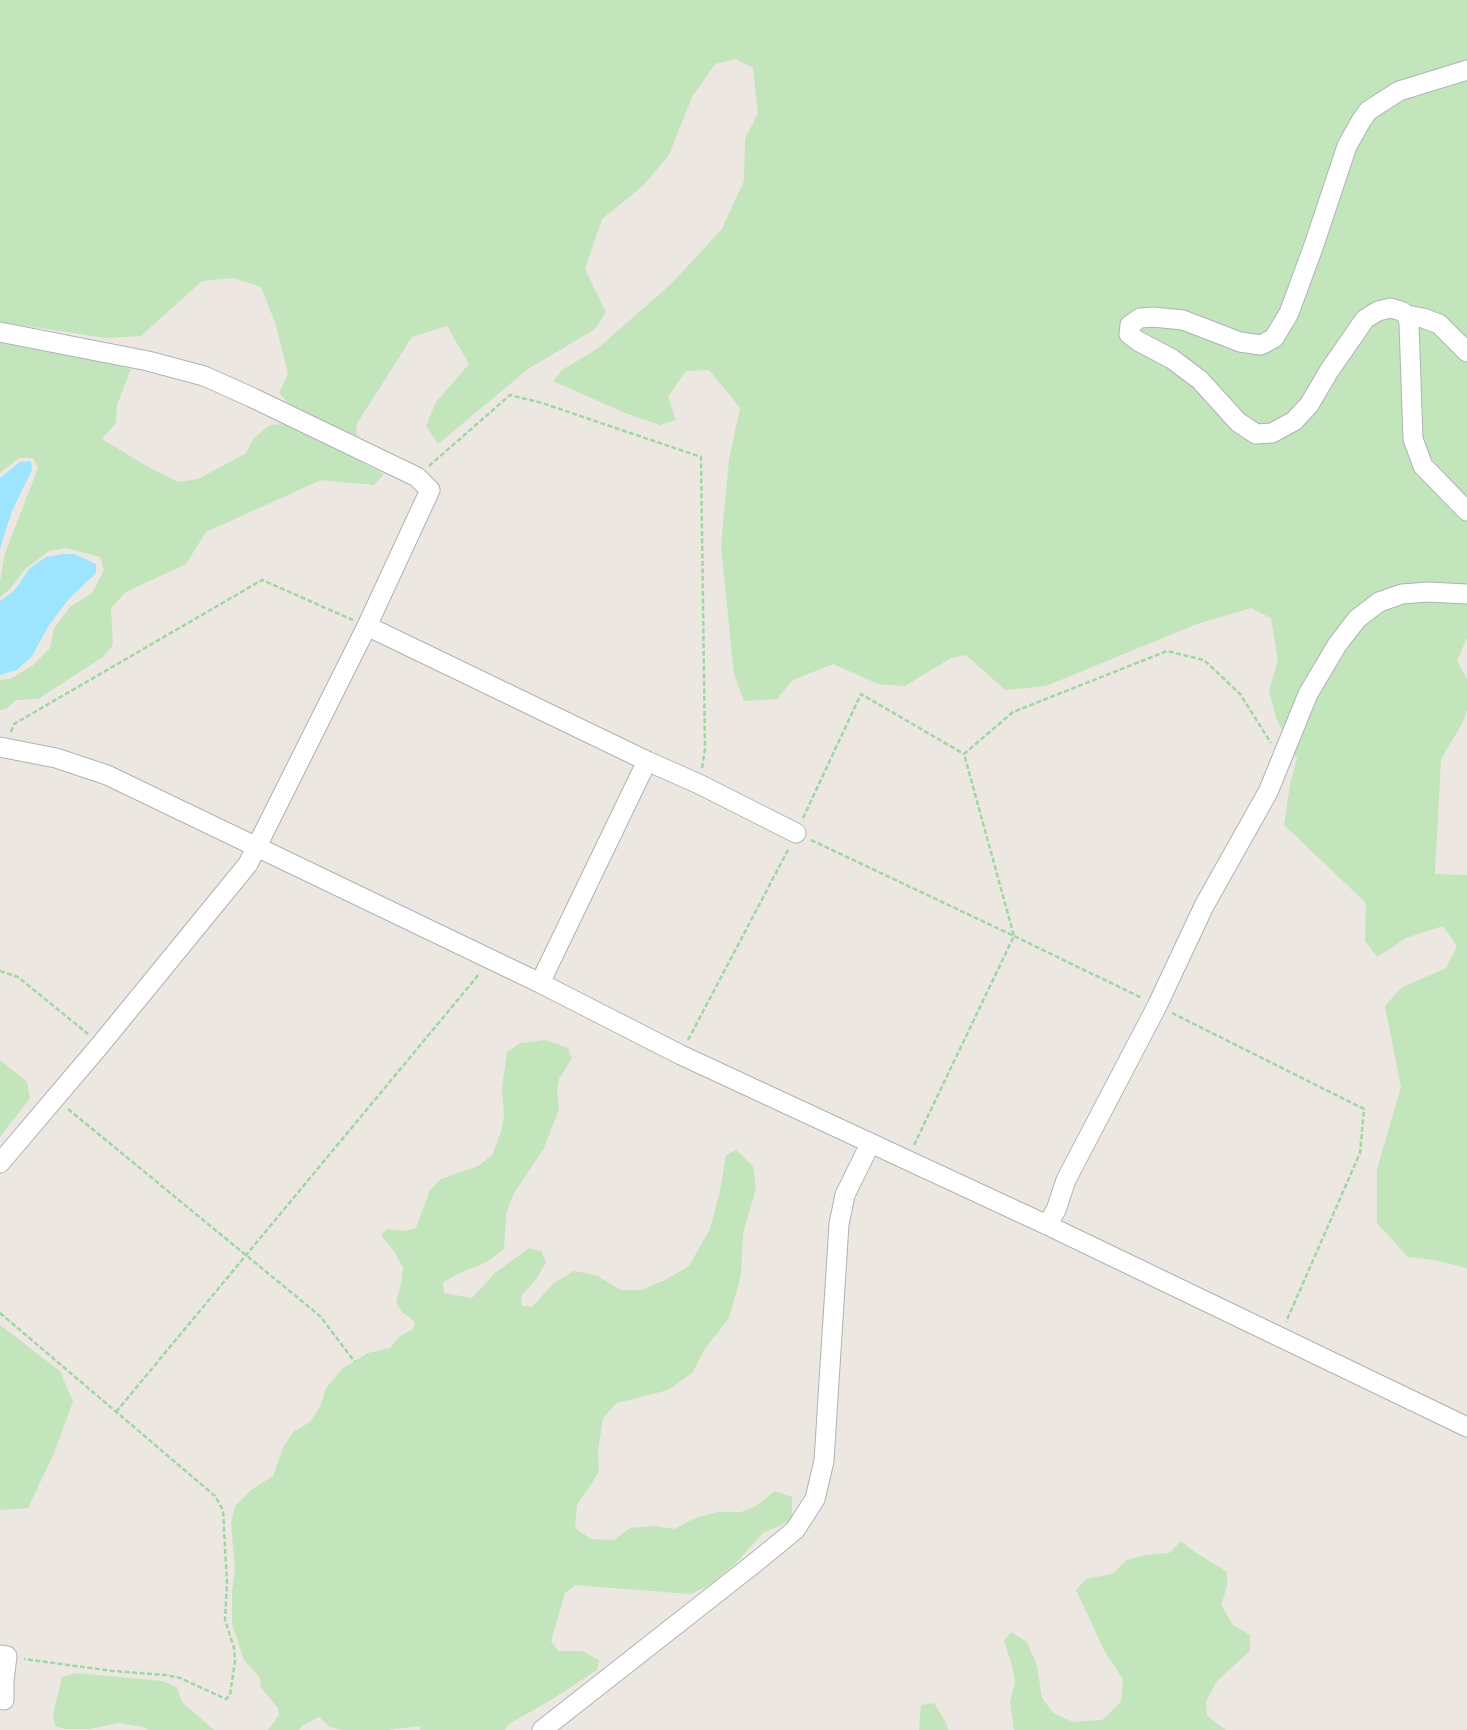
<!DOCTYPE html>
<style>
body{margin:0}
canvas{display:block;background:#ece7e0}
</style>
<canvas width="1467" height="1730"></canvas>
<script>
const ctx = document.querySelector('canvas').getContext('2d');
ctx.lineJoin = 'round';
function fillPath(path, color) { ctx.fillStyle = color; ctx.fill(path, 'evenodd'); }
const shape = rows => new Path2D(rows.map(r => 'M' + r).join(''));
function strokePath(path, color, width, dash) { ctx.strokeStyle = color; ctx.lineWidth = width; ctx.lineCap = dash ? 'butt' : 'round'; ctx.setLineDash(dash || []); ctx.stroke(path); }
fillPath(shape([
 [0,0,1467,0,1467,638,1457,661,1467,679,1467,710,1462,724,1441,759,1435,874,1467,875,1467,1268,1434,1260,1408,1257,1377,1223,1377,1169,1401,1087,1385,1006,1401,988,1446,968,1457,946,1443,926,1406,938,1377,957,1365,941,1366,903,1284,825,1290,784,1297,759,1276,718,1269,691,1278,660,1271,618,1251,608,1197,624,1046,686,1005,690,966,655,951,658,905,686,878,684,833,664,793,680,777,699,744,701,734,674,721,546,729,460,740,408,709,370,686,371,668,397,676,420,660,425,625,413,553,381,562,370,597,349,671,284,722,229,744,181,745,139,758,113,753,68,736,59,715,64,692,97,669,155,643,186,602,219,585,269,606,312,595,329,528,369,438,444,426,426,436,402,469,364,447,326,412,337,356,425,359,461,384,474,374,485,321,480,206,532,186,564,126,592,111,608,113,645,103,657,38,699,16,700,6,709,0,710,0,680,10,679,32,666,50,648,54,628,70,607,92,593,104,570,100,557,66,548,49,551,25,569,10,589,0,597,0,581,5,553,38,468,33,458,19,458,0,473,0,341,83,356,131,369,117,405,116,423,102,439,148,467,178,482,198,479,245,454,254,438,270,425,285,424,294,409,279,393,288,374,276,325,261,287,233,278,202,281,141,336,106,338,0,322],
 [546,1040,568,1048,572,1058,559,1079,557,1090,559,1109,544,1148,513,1195,506,1214,504,1249,487,1262,455,1275,443,1283,444,1293,472,1298,495,1273,529,1248,541,1251,546,1262,537,1278,521,1296,522,1306,532,1307,554,1283,574,1271,596,1275,621,1290,641,1290,665,1280,689,1266,710,1229,720,1191,726,1155,736,1150,753,1166,756,1188,743,1233,741,1275,729,1318,704,1350,693,1372,668,1390,617,1403,603,1418,598,1451,599,1472,577,1505,575,1528,591,1539,614,1540,630,1528,653,1526,674,1529,695,1518,718,1512,741,1512,756,1506,775,1491,792,1497,792,1520,763,1533,735,1564,708,1586,690,1594,575,1585,565,1593,551,1641,558,1651,582,1651,599,1660,597,1670,551,1700,509,1724,505,1730,420,1730,420,1726,387,1730,342,1730,330,1727,319,1717,302,1726,299,1730,268,1730,279,1715,278,1708,261,1688,260,1678,244,1660,232,1624,232,1592,235,1569,231,1523,235,1506,251,1490,273,1476,283,1448,293,1432,310,1422,320,1407,326,1388,342,1369,368,1353,390,1348,400,1336,412,1330,415,1322,402,1312,396,1302,401,1284,403,1268,394,1251,381,1235,387,1229,404,1231,416,1228,430,1190,441,1179,478,1166,492,1155,501,1132,504,1115,502,1088,507,1052,520,1043],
 [0,1060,27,1082,30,1098,0,1137],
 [0,1325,60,1371,73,1402,54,1453,28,1508,0,1510],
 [1181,1541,1192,1550,1227,1572,1227,1586,1221,1605,1233,1625,1250,1635,1250,1651,1217,1681,1206,1702,1207,1716,1226,1730,1014,1730,1010,1702,1015,1683,1012,1665,1004,1641,1011,1632,1027,1642,1037,1666,1042,1698,1053,1713,1073,1722,1102,1720,1121,1702,1123,1679,1105,1652,1076,1590,1086,1579,1112,1574,1127,1560,1145,1555,1169,1553],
 [76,1673,163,1681,177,1688,182,1702,214,1730,148,1730,143,1727,119,1723,89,1729,64,1729,55,1726,53,1714,62,1677],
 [934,1703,946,1723,948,1730,919,1730,921,1705]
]), '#c3e5bb');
fillPath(shape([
 [31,461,32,470,12,511,0,549,0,478,20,462],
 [63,554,74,554,96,564,96,573,68,600,49,625,32,656,17,670,0,675,0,601,14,591,30,568,46,557]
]), '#9de5ff');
const minor = shape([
 [1467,70,1399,91,1368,111,1361,121,1347,146,1314,245,1289,313,1274,338,1261,345,1240,342,1183,320,1153,317,1140,318,1130,325,1129,334,1138,341,1172,359,1200,380,1238,422,1256,434,1272,433,1294,421,1309,405,1329,371,1365,319,1378,311,1391,308,1401,311,1407,315,1423,318,1439,324,1467,352],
 [1407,315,1409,324,1413,439,1423,466,1467,511],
 [0,332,148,361,204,376,251,397,417,477,430,490,367,626,248,864,101,1044,0,1163],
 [367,626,647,761,699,784,796,833],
 [0,747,56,758,107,775,540,983,681,1055,1047,1225,1467,1427],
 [540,983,647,761],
 [1047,1225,1056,1210,1066,1180,1157,1006,1204,906,1268,792,1308,694,1337,645,1357,619,1379,602,1402,594,1428,592,1467,594],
 [0,1655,7,1656,4,1681,4,1700],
 [542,1730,756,1562,795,1530,815,1499,824,1461,839,1224,845,1195,870,1144]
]);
strokePath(minor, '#aeb3b6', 21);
strokePath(shape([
 [429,466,510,395,542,403,701,457,705,749,702,768],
 [11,732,14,724,262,580,353,620],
 [803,818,861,694,964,754],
 [811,840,1014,936,1142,998],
 [0,971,18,977,88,1034],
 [1172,1013,1364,1109,1360,1153,1286,1322],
 [688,1040,789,848],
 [68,1109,320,1316,355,1362],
 [914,1145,1014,936,964,754,1013,712,1167,651,1204,660,1240,694,1271,743],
 [0,1313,215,1496,223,1510,227,1583,225,1620,234,1648,235,1661,230,1695,226,1699,180,1678,166,1675,113,1671,24,1659],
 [116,1412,480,973]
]), '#9ed7a3', 2.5, [5, 2.5]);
strokePath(minor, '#fff', 19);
</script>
